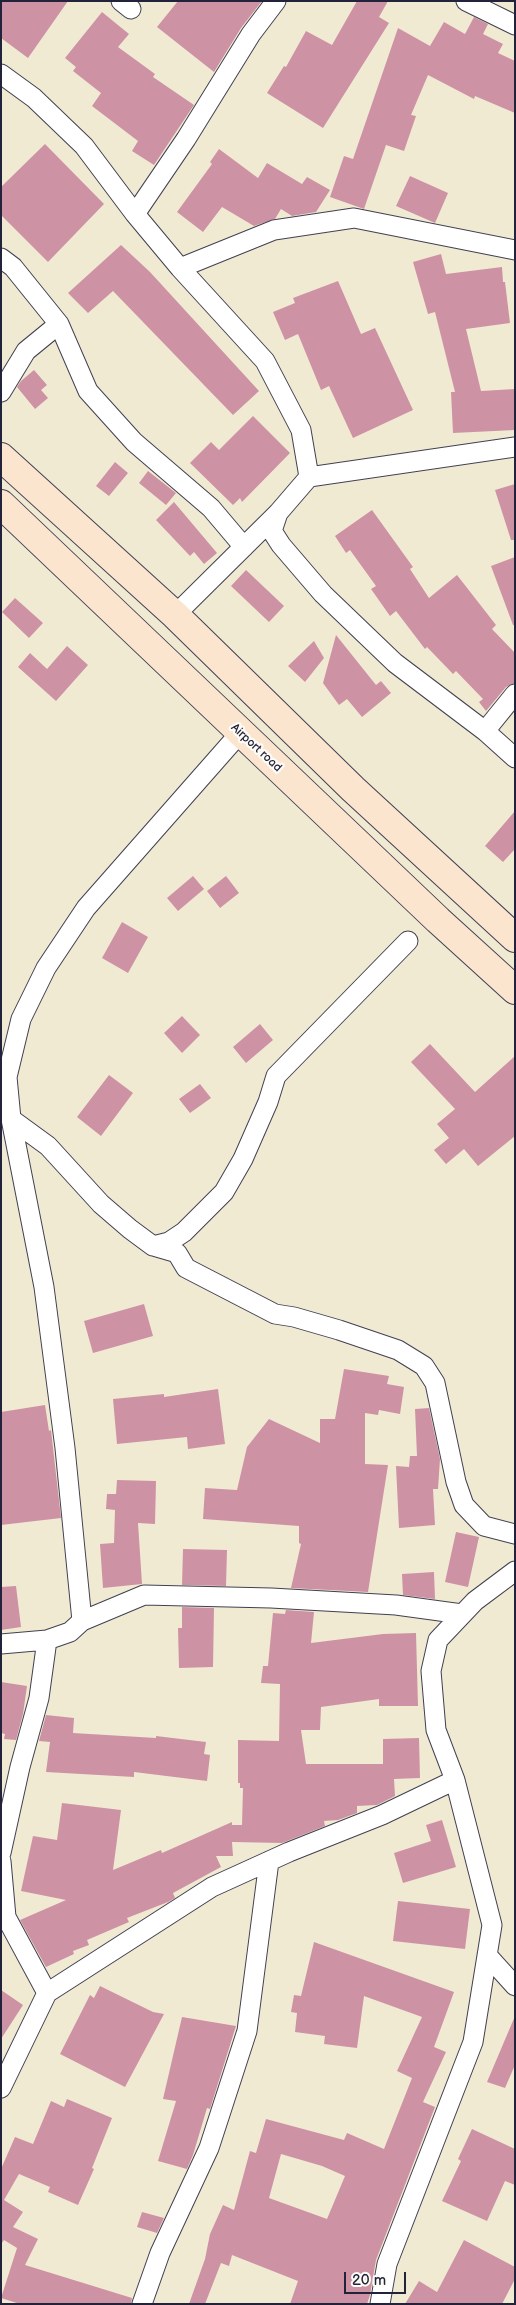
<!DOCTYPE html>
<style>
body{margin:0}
#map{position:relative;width:516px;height:2305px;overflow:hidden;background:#f1ead3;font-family:"Balsamiq Sans",sans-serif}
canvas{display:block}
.frame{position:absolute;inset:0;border:2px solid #22223b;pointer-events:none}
.scale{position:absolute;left:344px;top:2272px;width:62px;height:22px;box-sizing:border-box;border:2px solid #22223b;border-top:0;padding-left:6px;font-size:15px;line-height:18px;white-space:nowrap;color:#22223b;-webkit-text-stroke:4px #fdfcf7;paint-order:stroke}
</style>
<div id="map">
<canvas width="516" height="2305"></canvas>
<div class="frame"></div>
<div class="scale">20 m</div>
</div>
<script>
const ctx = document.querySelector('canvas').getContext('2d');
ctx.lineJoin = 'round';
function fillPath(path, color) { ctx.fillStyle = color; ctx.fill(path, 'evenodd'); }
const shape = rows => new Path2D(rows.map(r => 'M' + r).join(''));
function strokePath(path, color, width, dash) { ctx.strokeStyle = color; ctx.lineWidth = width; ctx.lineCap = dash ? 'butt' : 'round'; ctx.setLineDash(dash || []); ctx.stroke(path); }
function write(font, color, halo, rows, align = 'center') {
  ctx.font = font + ' "Balsamiq Sans",sans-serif'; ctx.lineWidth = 4.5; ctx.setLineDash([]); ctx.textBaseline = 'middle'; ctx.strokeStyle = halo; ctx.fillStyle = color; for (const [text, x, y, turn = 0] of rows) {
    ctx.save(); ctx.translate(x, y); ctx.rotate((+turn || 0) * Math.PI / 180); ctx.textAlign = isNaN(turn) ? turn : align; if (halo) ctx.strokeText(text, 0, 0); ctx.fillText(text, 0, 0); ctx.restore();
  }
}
fillPath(shape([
 [1,1,68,1,28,58,1,38],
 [178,1,262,1,241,28,214,72,157,27],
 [357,1,388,1,379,17,389,23,323,128,267,93,284,66,286,67,306,31,332,45],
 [102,12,129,34,118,47,155,74,153,77,194,105,154,165,132,151,138,141,92,106,101,93,73,71,76,67,65,58],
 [474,17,488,24,483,34,503,44,498,53,515,61,515,113,475,96,474,99,428,75,411,115,416,116,404,151,386,145,364,209,330,197,344,156,353,159,398,28,430,46,444,22,465,34],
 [45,144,104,204,48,262,1,215,1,187],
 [219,149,258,178,267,163,302,184,307,177,330,190,316,212,292,216,281,209,275,219,254,226,222,207,203,232,177,212,212,164,210,162],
 [410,176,448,193,435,223,396,206],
 [121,245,150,272,259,391,233,415,113,291,88,313,68,293],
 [441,254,446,274,502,267,503,282,505,282,510,323,466,329,481,391,515,389,515,430,453,433,451,392,455,392,435,312,428,314,413,262],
 [338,281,361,334,375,328,413,410,353,438,329,386,321,390,298,334,285,340,273,312,295,303,293,298],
 [34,370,47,385,41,390,48,398,35,409,17,387,21,381],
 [253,416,290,453,242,502,240,498,233,505,190,463,211,442,219,450],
 [115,462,128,473,109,496,96,486],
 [148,471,176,493,166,505,139,483],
 [515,484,515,540,511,540,495,490],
 [174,502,217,553,204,564,194,552,190,556,156,520],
 [372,510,413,567,410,569,429,598,457,575,496,625,492,629,515,653,515,683,506,687,486,711,479,702,483,699,456,671,453,674,427,647,425,649,396,611,390,616,371,589,376,586,350,550,346,553,335,536],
 [515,557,515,625,513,625,491,566],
 [246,570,284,606,269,622,231,586],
 [15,598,43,623,29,638,2,612],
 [336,635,376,685,381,681,391,693,362,717,347,699,339,705,323,683],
 [314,641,324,658,305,682,288,666],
 [67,646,88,665,56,701,18,667,30,653,47,669],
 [515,811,515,849,503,862,485,846],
 [193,876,204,889,178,911,167,898],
 [226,876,239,893,220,908,207,891],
 [122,922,148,937,128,973,102,958],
 [182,1016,200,1035,182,1053,164,1033],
 [260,1024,273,1040,246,1063,233,1047],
 [430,1044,475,1092,515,1056,515,1136,478,1166,464,1149,446,1164,434,1150,449,1138,437,1124,455,1109,411,1062],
 [109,1075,133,1093,101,1136,77,1117],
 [200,1084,211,1098,190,1113,179,1099],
 [144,1304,153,1336,93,1353,84,1321],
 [344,1369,389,1376,387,1384,404,1387,400,1414,379,1410,378,1415,365,1413,365,1464,388,1465,368,1592,291,1588,301,1544,299,1543,299,1526,203,1519,205,1488,237,1490,247,1447,269,1419,320,1443,320,1419,335,1419],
 [218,1389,225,1444,188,1449,187,1437,117,1444,113,1399,164,1394,164,1397],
 [45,1405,49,1431,51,1430,61,1518,1,1525,1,1412],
 [429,1408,440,1459,438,1489,433,1489,435,1525,399,1528,396,1466,409,1467,410,1456,417,1456,415,1409],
 [117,1480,156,1481,155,1524,138,1523,142,1584,103,1588,100,1544,114,1543,115,1510,106,1509,107,1494,116,1494],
 [456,1532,479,1537,468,1587,445,1582],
 [183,1549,227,1550,226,1586,182,1585],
 [434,1572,435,1599,403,1595,402,1574],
 [16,1586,21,1627,1,1630,1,1587],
 [182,1607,214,1608,213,1667,179,1668,178,1628,182,1628],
 [286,1610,314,1612,311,1643,383,1634,416,1633,418,1706,379,1706,379,1699,321,1707,320,1730,301,1730,306,1764,383,1764,383,1739,419,1738,420,1778,394,1779,395,1796,377,1805,357,1806,357,1813,338,1820,324,1821,325,1826,282,1843,232,1842,233,1856,216,1856,221,1867,173,1893,175,1898,168,1902,127,1918,129,1922,87,1940,89,1945,73,1951,74,1954,46,1967,20,1920,66,1900,21,1891,33,1836,57,1840,62,1803,121,1810,113,1870,161,1850,162,1853,232,1822,232,1825,242,1825,243,1788,240,1788,240,1783,238,1783,238,1740,279,1741,280,1684,261,1683,263,1666,268,1666,273,1613,285,1614],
 [1,1682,27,1686,23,1714,16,1740,4,1739,5,1734,1,1733],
 [46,1715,74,1718,73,1733,156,1738,156,1736,206,1742,204,1754,210,1755,207,1781,134,1772,134,1777,46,1772,50,1742,39,1741],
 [442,1820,456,1867,403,1883,394,1853,431,1841,426,1825],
 [398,1901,470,1909,465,1949,393,1941],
 [314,1942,454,1992,434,2047,446,2052,423,2102,435,2107,376,2260,370,2295,367,2304,290,2304,298,2281,232,2255,229,2266,221,2263,205,2304,189,2304,205,2259,210,2234,223,2205,234,2210,250,2151,256,2153,266,2119,344,2140,347,2133,384,2149,412,2078,397,2071,422,2017,364,1996,357,2048,324,2044,325,2036,295,2032,297,2013,291,2012,294,1995,301,1996],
 [281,2154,322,2166,345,2176,327,2219,269,2198],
 [100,1986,153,2012,164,2014,125,2087,60,2054,90,1995,94,1998],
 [1,1990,23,2005,1,2039],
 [515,2016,515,2065,505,2088,487,2082],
 [182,2017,236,2026,210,2109,207,2108,193,2155,187,2169,158,2161,176,2101,163,2099],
 [67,2099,112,2118,92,2168,94,2169,78,2205,48,2192,50,2187,19,2174,4,2200,23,2212,13,2227,38,2239,25,2265,132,2298,131,2304,20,2304,1,2298,17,2248,4,2240,1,2244,1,2169,15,2137,33,2144,51,2101,64,2107],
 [472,2129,515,2149,515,2185,505,2181,487,2221,442,2201,461,2161,458,2159],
 [142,2212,164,2218,157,2233,137,2227],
 [464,2240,515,2267,515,2279,502,2304,405,2304,419,2281,437,2292]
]), '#ce92a5');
const minor = shape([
 [121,1,131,9],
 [466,1,515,25],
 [1,74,34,98,84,146,135,214,180,268,265,361,301,430,309,477,278,513,175,615],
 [135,214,186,139,251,34,276,1],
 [1,258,13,267,59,324,88,391,134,442,211,508,244,547],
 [180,268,274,230,354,218,515,250],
 [1,392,26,351,59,324],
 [309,477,515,447],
 [278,513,272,531,281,545,323,594,395,663,485,731,515,758],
 [485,731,515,694],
 [11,1119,48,1146,101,1204,130,1229,153,1246,177,1253,186,1268,275,1314,294,1317,339,1330,398,1350,424,1366,435,1383,456,1482,464,1505,484,1526,515,1534],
 [153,1246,169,1242,184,1232,224,1192,243,1159,268,1102,276,1076,408,941],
 [82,1621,65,1448,44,1287,11,1119,7,1077,21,1019,46,968,86,908,240,733],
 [1,1644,47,1640],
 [1,1853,20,1767,39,1698,47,1640,70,1632,82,1621,144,1595,271,1598,396,1605,462,1614],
 [1,1861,6,1917,47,1993,1,2088],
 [487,1955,515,1986],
 [47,1993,212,1887,289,1852,382,1815,455,1780],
 [142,2304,160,2253,209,2148,247,2031,269,1861],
 [380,2304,387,2264,473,2042,492,1925,455,1780,436,1730,431,1671,438,1640,475,1601,515,1571]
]);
const secondary = shape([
 [1,457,175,615,353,789,515,938],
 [1,504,438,920,515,990]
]);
strokePath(minor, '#414052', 21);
strokePath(secondary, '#414052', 30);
strokePath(minor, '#fff', 19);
strokePath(secondary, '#fbe5cf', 28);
write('12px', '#22223b', '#fdfcf7', [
 ["Airport road",256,748,43]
]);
</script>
